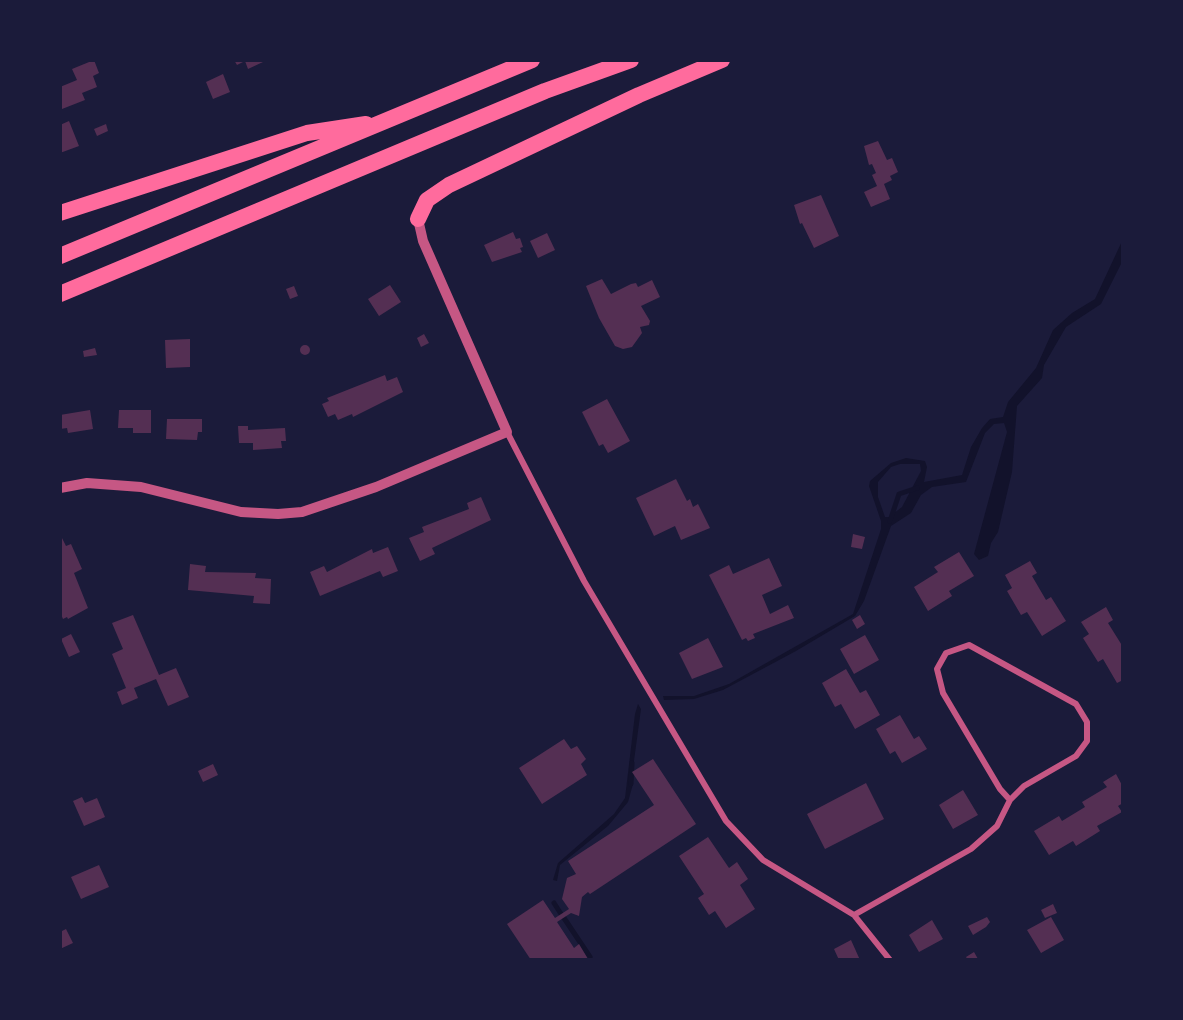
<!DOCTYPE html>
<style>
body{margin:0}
#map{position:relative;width:1183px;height:1020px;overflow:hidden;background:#1b1b3a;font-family:Roboto,sans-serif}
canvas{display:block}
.frame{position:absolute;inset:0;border:62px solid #1b1b3a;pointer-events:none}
</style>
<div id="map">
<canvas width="1183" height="1020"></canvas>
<div class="frame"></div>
</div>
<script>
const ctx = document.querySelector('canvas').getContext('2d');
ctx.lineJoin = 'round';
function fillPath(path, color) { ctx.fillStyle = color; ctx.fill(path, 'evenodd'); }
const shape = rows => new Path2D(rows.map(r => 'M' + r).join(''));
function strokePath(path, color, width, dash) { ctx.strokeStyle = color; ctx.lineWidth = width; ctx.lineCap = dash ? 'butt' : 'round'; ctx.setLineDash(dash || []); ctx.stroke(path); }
fillPath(shape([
 [1123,239,1123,260,1101,304,1066,327,1044,365,1042,378,1017,406,1012,472,998,532,991,543,988,556,979,560,974,554,1007,432,1004,423,994,424,985,433,966,482,932,487,921,495,911,513,891,526,864,601,855,616,796,651,723,690,694,699,664,700,663,696,694,696,729,684,853,614,881,529,881,521,869,486,870,481,891,463,906,458,925,461,927,467,924,482,962,475,971,447,982,428,990,419,1003,417,1008,402,1036,368,1053,330,1072,313,1095,299],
 [900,464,920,464,921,471,902,507,889,517,885,517,878,497,878,482,891,467],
 [638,704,641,709,633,768,630,773,633,784,628,802,608,826,560,865,557,881,553,880,558,863,614,814,625,798,635,714]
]), '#12122b');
strokePath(shape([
 [890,521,899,494,917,488],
 [631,784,632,763],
 [554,903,561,914],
 [564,918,590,957]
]), '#12122b', 5);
fillPath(shape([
 [94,60,99,73,93,76,97,87,82,93,85,100,62,109,60,87,77,80,72,69],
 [234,60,262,60,263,62,248,69,245,61,237,65],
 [223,74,230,92,213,99,206,82],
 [69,121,79,146,60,153,60,125],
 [106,124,108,131,97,136,94,129],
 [878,141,887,160,892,158,898,172,890,176,892,180,884,184,890,199,871,207,864,192,877,186,872,175,876,173,872,164,869,165,864,146],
 [821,195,839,236,814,248,802,223,800,224,794,205],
 [513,232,516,239,520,238,523,247,520,248,522,252,492,262,484,245],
 [547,233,555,250,538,258,530,241],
 [602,279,611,294,631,284,636,283,638,287,652,280,660,297,641,306,650,321,649,325,640,327,642,333,632,347,623,349,615,346,599,318,586,286],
 [390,285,401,302,379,316,368,299],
 [294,286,298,296,290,299,286,289],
 [424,334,429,343,421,347,417,338],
 [190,339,190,367,166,368,165,340],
 '300 350a5 5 0 1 1 10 0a5 5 0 1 1-10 0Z',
 [95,348,97,355,84,357,83,351],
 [385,375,387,381,397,377,403,392,353,417,352,414,338,420,335,414,328,417,322,404,329,401,327,398],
 [607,399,630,441,608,453,603,444,599,446,582,412],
 [90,410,93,429,68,433,67,428,60,429,60,415],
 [119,410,151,410,151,433,133,433,133,428,118,428],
 [167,419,202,419,202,432,198,432,197,440,166,439],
 [238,426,248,426,248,430,285,428,286,441,281,441,282,448,253,450,253,443,239,443],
 [676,479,687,501,690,499,693,507,698,504,710,528,681,540,675,526,654,536,636,498],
 [481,497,491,520,432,548,435,554,420,561,409,538,424,532,422,527,469,509,467,503],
 [60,534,66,546,71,544,82,569,74,573,88,608,68,619,67,617,63,619,60,612],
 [853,534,865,537,862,549,851,547],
 [388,547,398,571,383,577,380,571,320,596,310,572,324,566,327,572,372,549,373,553],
 [959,552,974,576,949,591,952,596,928,611,914,587,938,572,934,567],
 [769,558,782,586,762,595,770,614,788,605,794,618,753,634,755,638,748,641,746,638,742,640,709,575,729,565,733,574],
 [1030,561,1037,573,1032,576,1046,600,1051,597,1066,621,1042,636,1027,612,1021,615,1007,591,1012,588,1005,575],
 [190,564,206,566,205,572,256,573,255,578,271,579,270,604,253,603,254,596,188,590],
 [1106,607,1113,620,1108,623,1123,647,1123,680,1117,683,1103,659,1098,662,1083,638,1089,634,1081,622],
 [133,615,159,675,176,668,189,697,168,706,156,679,134,688,138,698,122,705,117,692,126,688,112,654,123,649,112,623],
 [860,615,865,624,857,629,852,620],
 [71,634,80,652,69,657,61,639],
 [865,635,879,660,854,674,840,649],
 [708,638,723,667,692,679,679,653],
 [846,669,860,693,866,690,880,715,855,729,841,704,835,707,822,683],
 [900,715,914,739,919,736,927,749,902,763,895,751,890,754,876,729],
 [564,739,571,749,577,746,586,759,581,764,587,775,542,804,519,768],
 [653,759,696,824,590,894,588,892,582,897,579,916,571,913,557,922,574,948,579,944,588,959,531,960,507,924,543,900,555,918,569,909,562,899,567,878,576,874,568,861,654,805,632,772],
 [213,764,218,775,203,782,198,771],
 [1116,774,1123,787,1123,803,1118,806,1122,812,1097,826,1100,831,1076,846,1073,841,1049,855,1034,831,1059,816,1062,821,1085,807,1082,802,1107,787,1103,782],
 [866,783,884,819,825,849,807,814],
 [963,790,978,815,953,829,939,805],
 [82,797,85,803,97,798,105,817,84,826,73,801],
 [708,837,729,868,737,862,748,879,740,885,755,909,726,928,715,911,709,915,698,898,704,894,679,856],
 [99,865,109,887,81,899,71,877],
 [1053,904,1057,913,1045,918,1041,910],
 [987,917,990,922,986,927,973,935,968,926],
 [1051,917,1064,940,1041,953,1027,930],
 [932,920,943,939,919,952,909,935],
 [66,929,73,943,60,949,60,932],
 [851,940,860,960,839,960,834,949],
 [974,952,978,959,968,960,966,957]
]), '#542f53');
strokePath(shape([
 [507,432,584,581,726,821,763,860,854,915,890,960],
 [854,915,971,849,997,826,1010,800,1000,789,943,693,937,669,946,653,969,645,1076,704,1087,722,1087,741,1076,756,1024,786,1010,800]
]), '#c65784', 6);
strokePath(shape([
 [60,488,87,483,141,487,241,512,278,514,302,512,376,487,507,432,423,241,418,219]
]), '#c65784', 10);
strokePath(shape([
 [60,213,307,133,366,124],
 [418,219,427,200,449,185,639,95,722,60],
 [60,256,532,60],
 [60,294,545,91,631,60]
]), '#ff6b9d', 16);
</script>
